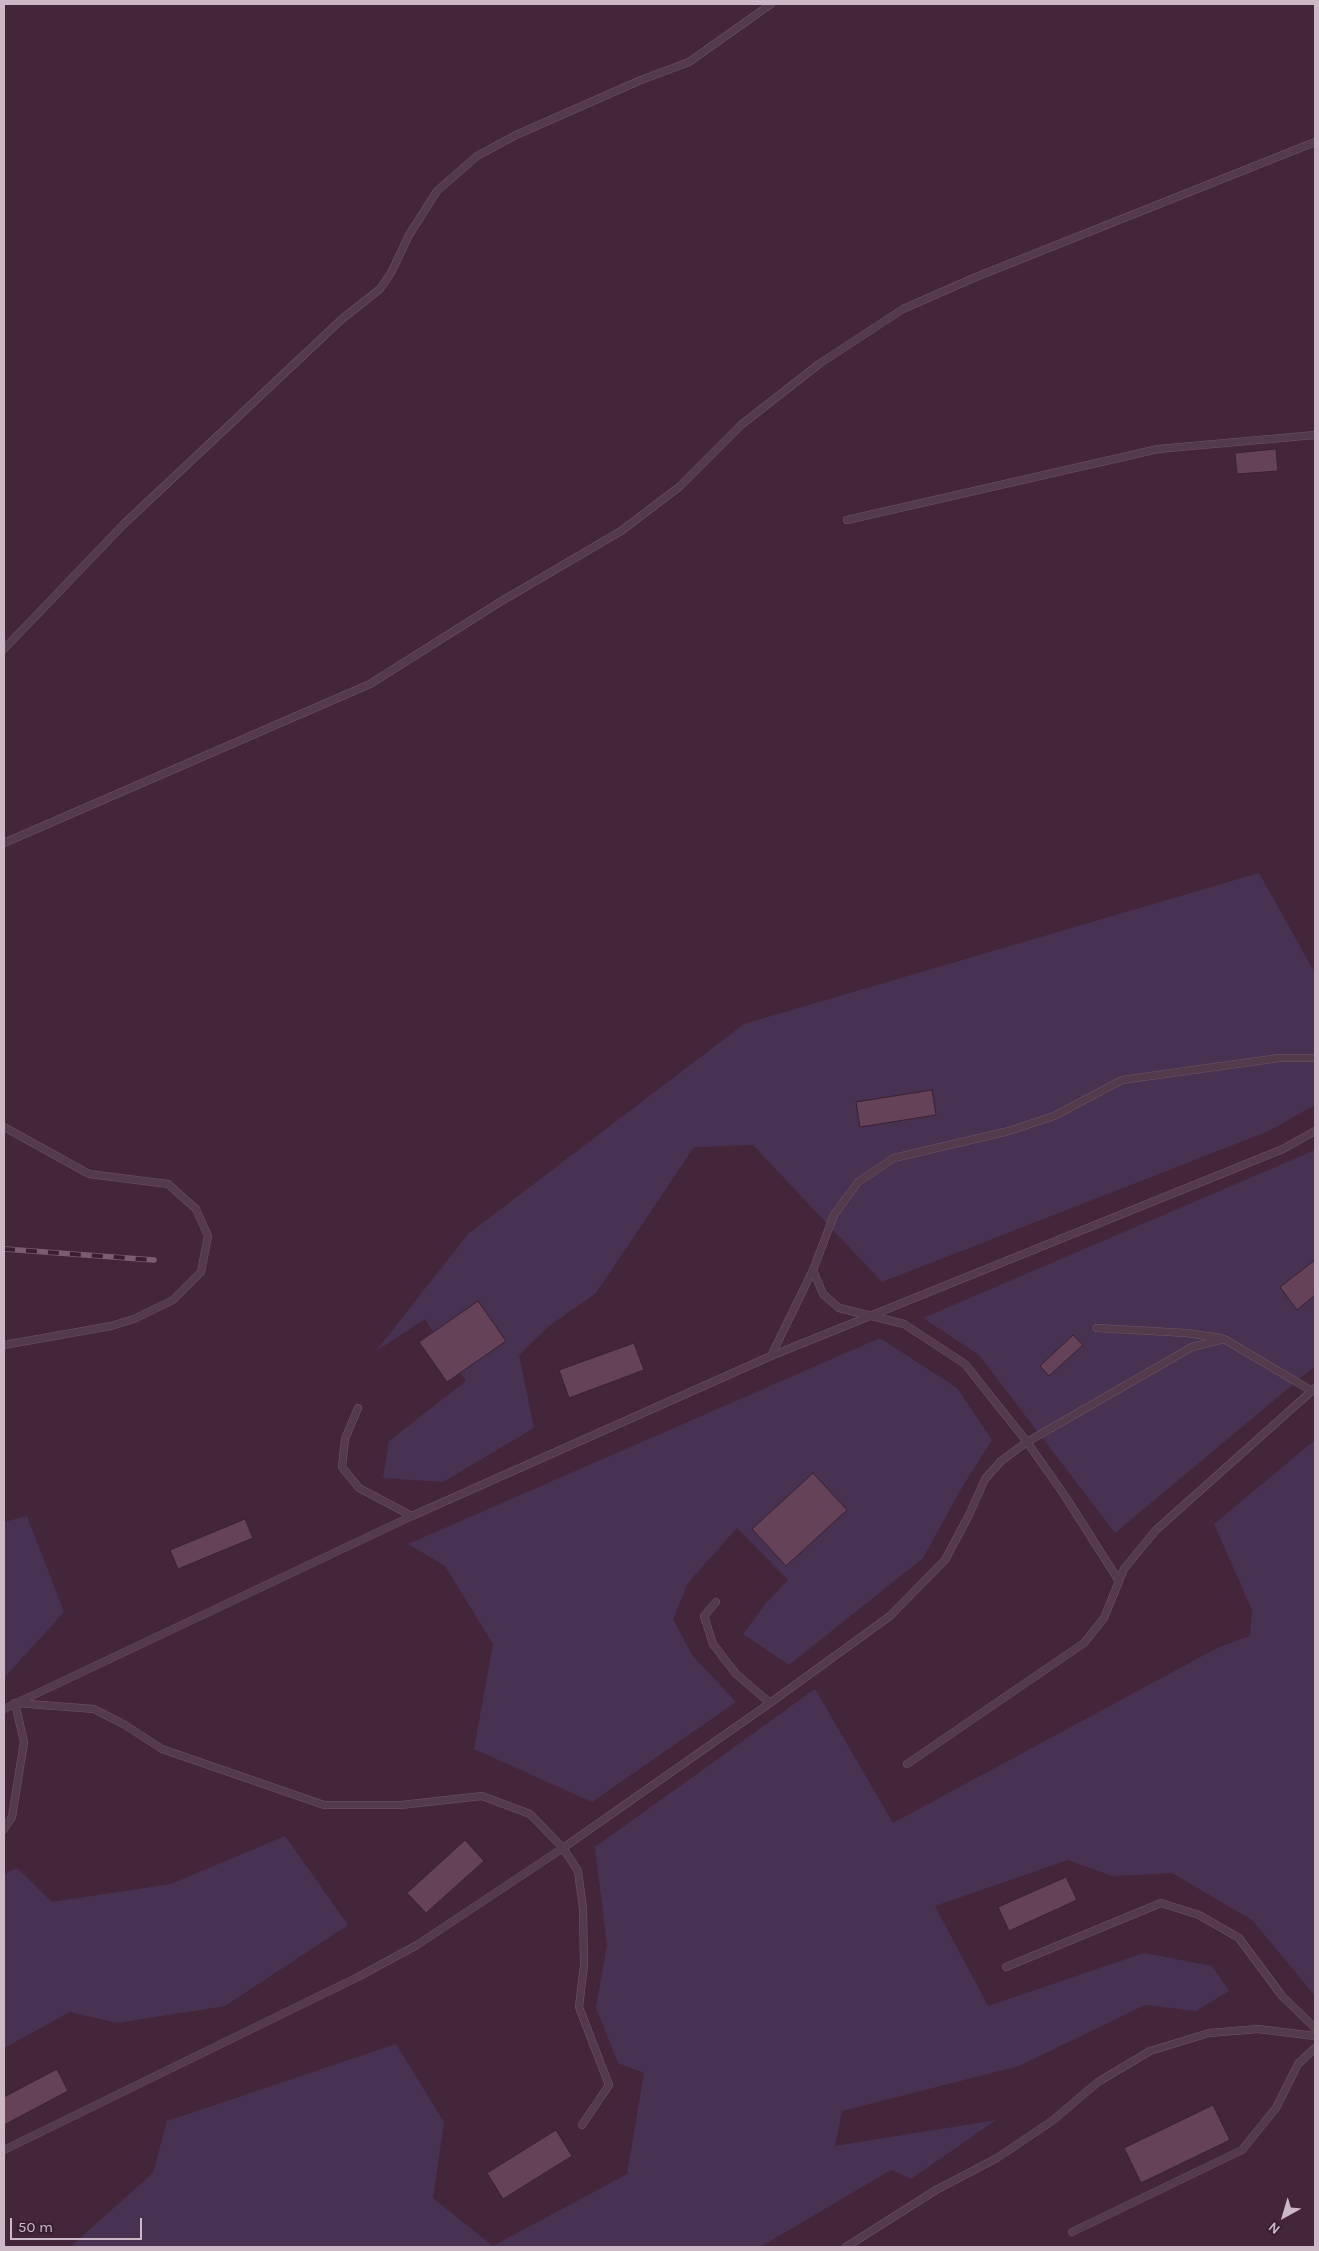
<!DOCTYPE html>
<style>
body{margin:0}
#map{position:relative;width:1319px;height:2251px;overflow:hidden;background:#44263a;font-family:Karla,sans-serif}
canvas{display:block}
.frame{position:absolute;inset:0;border:5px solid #cdb8c5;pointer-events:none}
.north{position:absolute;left:1259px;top:2191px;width:50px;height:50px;-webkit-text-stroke:4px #391f30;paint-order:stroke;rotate:219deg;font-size:14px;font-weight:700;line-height:20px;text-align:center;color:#cdb8c5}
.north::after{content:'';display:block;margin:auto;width:18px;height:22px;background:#cdb8c5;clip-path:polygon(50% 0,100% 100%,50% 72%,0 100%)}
.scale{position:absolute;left:10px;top:2218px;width:132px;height:22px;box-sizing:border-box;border:2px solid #cdb8c5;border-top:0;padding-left:6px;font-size:15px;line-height:18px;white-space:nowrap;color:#cdb8c5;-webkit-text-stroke:4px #391f30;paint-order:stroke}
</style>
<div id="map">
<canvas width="1319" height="2251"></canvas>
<div class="frame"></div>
<div class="north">N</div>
<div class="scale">50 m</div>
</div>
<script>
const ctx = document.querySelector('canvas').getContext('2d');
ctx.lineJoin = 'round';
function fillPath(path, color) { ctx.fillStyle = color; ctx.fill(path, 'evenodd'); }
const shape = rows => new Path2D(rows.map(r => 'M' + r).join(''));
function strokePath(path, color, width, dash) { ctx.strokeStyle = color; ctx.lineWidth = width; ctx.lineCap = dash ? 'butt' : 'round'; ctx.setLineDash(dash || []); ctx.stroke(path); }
fillPath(shape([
 [1259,873,1315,973,1315,1105,1269,1131,882,1282,753,1145,694,1147,596,1293,549,1326,519,1355,534,1428,443,1482,383,1478,389,1441,466,1381,425,1319,376,1351,468,1234,744,1024],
 [1315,1150,1315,1366,1115,1533,979,1355,923,1318],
 [880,1338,957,1388,992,1440,961,1489,923,1558,789,1665,743,1634,766,1603,788,1580,737,1528,688,1583,673,1619,692,1655,736,1702,592,1802,474,1749,493,1644,445,1566,408,1544],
 [1315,1440,1315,1996,1252,1920,1172,1873,1112,1876,1068,1860,935,1906,988,2006,1144,1953,1212,1966,1229,1991,1196,2011,1145,2005,1019,2066,842,2111,835,2146,996,2120,911,2179,891,2170,760,2247,70,2247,153,2173,167,2121,396,2044,444,2122,433,2198,493,2246,627,2174,644,2073,618,2063,596,2007,607,1945,595,1847,815,1689,893,1823,1219,1647,1250,1636,1252,1610,1214,1524],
 [27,1516,64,1612,4,1678,4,1522],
 [285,1836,348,1925,225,2006,117,2023,70,2012,4,2048,4,1874,17,1868,52,1902,171,1884]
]), '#483252');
const building = shape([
 [1276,449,1278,471,1237,474,1235,453,1276,449],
 [932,1090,936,1115,860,1127,856,1102,932,1090],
 [1315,1260,1315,1295,1297,1310,1280,1287,1315,1260],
 [478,1301,506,1341,447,1382,419,1342,478,1301],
 [1073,1335,1083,1345,1049,1376,1040,1366,1073,1335],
 [634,1343,644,1370,569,1398,559,1370,634,1343],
 [813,1473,847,1510,786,1566,752,1529,813,1473],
 [245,1519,253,1538,178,1569,170,1550,245,1519],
 [465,1840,484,1861,426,1913,407,1893,465,1840],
 [1066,1877,1077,1900,1009,1931,998,1907,1066,1877],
 [57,2069,68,2091,4,2125,4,2097,57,2069],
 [1213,2105,1230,2140,1141,2183,1124,2148,1213,2105],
 [556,2130,572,2156,503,2199,487,2173,556,2130]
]);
fillPath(building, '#654258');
strokePath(building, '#3b2132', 1);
const service = shape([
 [847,520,1158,449,1315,435],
 [4,649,124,524,342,319,380,289,391,273,409,235,437,191,477,156,516,135,641,80,689,62,771,4],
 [4,843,370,684,500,602,621,531,679,487,741,425,819,364,903,309,976,277,1315,142],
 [4,1127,89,1174,168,1184,196,1209,208,1236,201,1272,173,1300,134,1319,111,1326,4,1345],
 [813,1270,823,1294,839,1308,904,1324,965,1364,1027,1442,1192,1347,1224,1339,1312,1391],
 [1097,1328,1186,1333,1221,1338],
 [771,1356,813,1270,834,1215,858,1182,894,1158,1009,1131,1054,1116,1122,1080,1279,1058,1315,1058],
 [358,1408,345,1439,342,1467,359,1488,412,1516],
 [716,1602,704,1616,713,1644,736,1674,770,1703,890,1616,945,1560,969,1515,985,1479,1001,1461,1027,1442,1065,1496,1119,1581],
 [4,1709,412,1516,771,1356,1283,1149,1315,1131],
 [907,1764,1084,1643,1104,1618,1124,1569,1156,1530,1315,1388],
 [4,1829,12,1817,24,1742,15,1703,94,1709,125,1725,162,1749,324,1805,401,1805,482,1796,530,1814,563,1848,578,1871,583,1908,584,1965,579,2007,609,2085,582,2125],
 [1006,1967,1161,1903,1199,1915,1239,1938,1282,1996,1315,2028],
 [4,2150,358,1977,417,1945,563,1848,770,1703],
 [1072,2232,1242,2150,1276,2108,1298,2064,1315,2048],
 [846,2247,936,2190,997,2158,1052,2121,1098,2082,1150,2051,1209,2033,1258,2029,1315,2036]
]);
strokePath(service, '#6e5665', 8);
strokePath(service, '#543b4b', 7);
const rail = shape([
 [4,1249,154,1260]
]);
strokePath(rail, '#7b5d70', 5.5);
strokePath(rail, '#391f30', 4, [11]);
</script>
